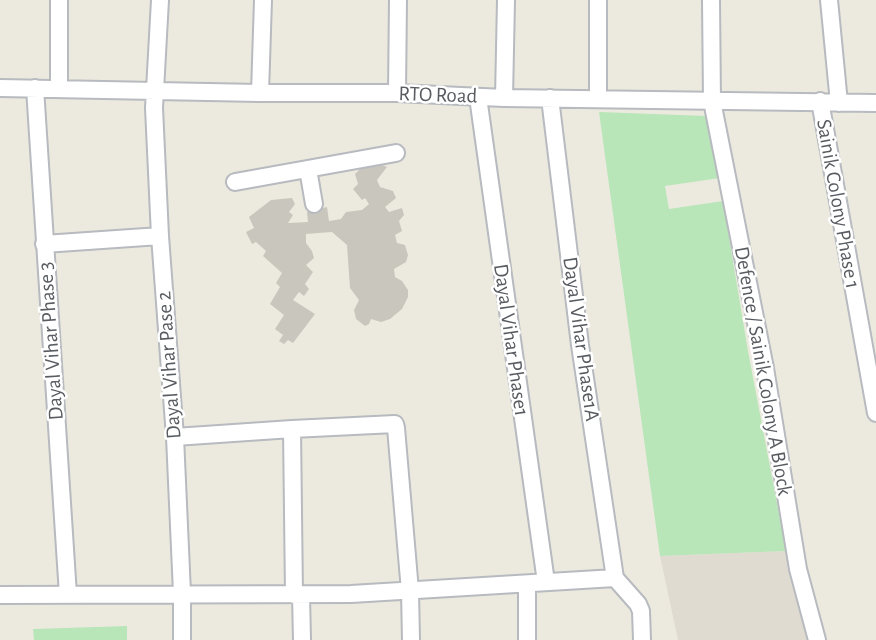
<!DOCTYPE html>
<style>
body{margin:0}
canvas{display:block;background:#eceadf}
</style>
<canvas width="876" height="640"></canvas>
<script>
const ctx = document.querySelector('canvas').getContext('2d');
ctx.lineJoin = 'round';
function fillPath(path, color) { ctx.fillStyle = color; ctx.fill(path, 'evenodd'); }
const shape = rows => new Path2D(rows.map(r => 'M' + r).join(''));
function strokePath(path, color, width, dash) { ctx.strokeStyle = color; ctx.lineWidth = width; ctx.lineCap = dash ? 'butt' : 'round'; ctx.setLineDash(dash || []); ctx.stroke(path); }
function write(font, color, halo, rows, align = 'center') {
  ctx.font = font + ' "Alegreya Sans",sans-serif'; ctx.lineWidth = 5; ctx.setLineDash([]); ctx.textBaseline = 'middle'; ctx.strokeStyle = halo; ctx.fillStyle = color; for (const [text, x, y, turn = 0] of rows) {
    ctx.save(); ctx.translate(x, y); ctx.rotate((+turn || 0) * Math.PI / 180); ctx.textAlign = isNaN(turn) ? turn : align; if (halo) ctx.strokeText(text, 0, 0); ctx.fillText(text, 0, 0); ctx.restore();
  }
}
fillPath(shape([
 [786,551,810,640,678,640,660,556]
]), '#dfdbd0');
fillPath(shape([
 [599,112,708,116,720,178,665,186,669,209,723,201,748,351,786,551,660,556],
 [127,626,127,640,34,640,33,629]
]), '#b9e6b9');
fillPath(shape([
 [373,161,387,167,377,180,380,187,393,191,396,198,385,207,389,212,402,208,404,215,399,221,402,231,395,235,397,243,405,245,408,255,406,262,394,269,395,277,402,281,408,290,408,297,402,309,390,319,381,322,371,319,369,324,365,326,356,319,354,310,359,300,350,288,347,245,332,232,306,234,306,243,312,251,314,258,306,265,313,272,305,284,309,289,304,296,299,292,293,300,315,314,293,343,288,340,284,344,279,341,283,335,275,329,284,315,270,304,280,287,276,283,282,273,263,256,266,251,256,242,252,244,246,232,254,228,249,217,271,200,292,198,295,204,289,212,293,215,288,223,308,222,307,212,327,207,329,221,341,219,346,212,362,210,369,204,365,198,362,200,353,189,358,184,355,174,362,167,367,167]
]), '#c9c6be');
const minor = shape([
 [59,0,59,88],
 [160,0,154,108,160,236,175,437,182,593,182,640],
 [598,0,598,99],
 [711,0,712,101,765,368,798,569,817,640],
 [829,0,839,103],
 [0,88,260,93,397,93,504,98,876,103],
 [35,88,68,595],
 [260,93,263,0],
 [397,93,398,0],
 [478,97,546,582],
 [504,98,506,0],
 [550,98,580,345,615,578],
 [820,101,876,413],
 [308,169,314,204],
 [235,182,396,153],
 [44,244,160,236],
 [292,429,294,595],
 [175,437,292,429,395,424,396,428,410,591,411,640],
 [527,584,527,640],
 [0,595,351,594,615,578,638,604,641,611,642,640],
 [301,595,302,640]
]);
strokePath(minor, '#b7babf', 20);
strokePath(minor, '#fff', 16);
write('21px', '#585c61', '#fff', [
 ["RTO Road",438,95,2],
 ["Sainik Colony Phase 1",838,204,80],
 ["Dayal Vihar Phase1A",581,339,82],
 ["Dayal Vihar Phase1",511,340,82],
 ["Dayal Vihar Phase 3",51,341,-94],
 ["Dayal Vihar Pase 2",169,365,-94],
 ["Defence / Sainik Colony A Block",763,371,80]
]);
</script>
